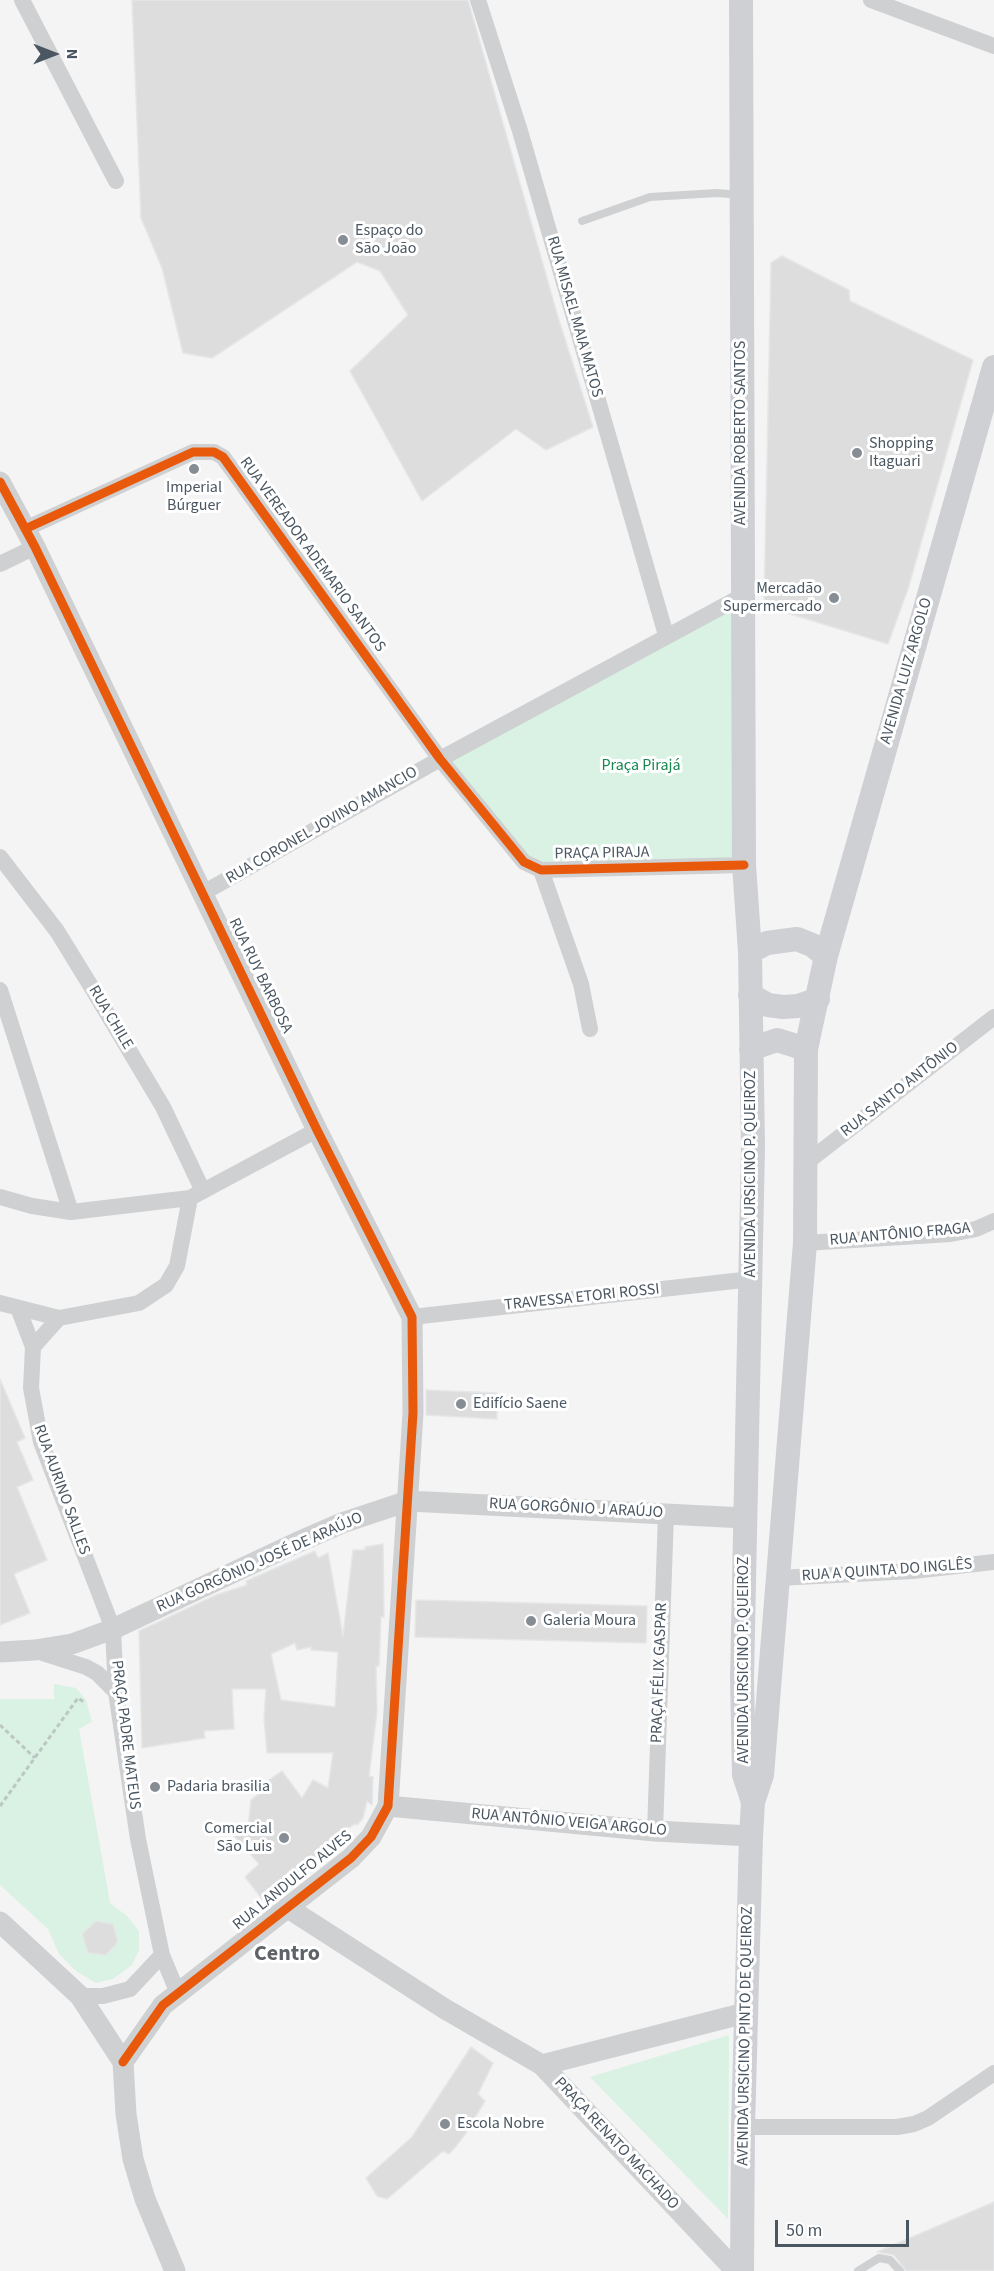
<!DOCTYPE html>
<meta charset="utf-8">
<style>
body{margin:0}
#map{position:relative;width:994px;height:2271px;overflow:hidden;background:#f4f4f4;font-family:"Source Sans 3",sans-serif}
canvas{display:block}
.north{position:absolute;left:24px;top:24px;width:60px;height:60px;-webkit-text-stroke:4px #fff;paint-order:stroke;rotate:90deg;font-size:16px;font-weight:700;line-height:24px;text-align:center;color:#4a5661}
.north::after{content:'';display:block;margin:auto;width:21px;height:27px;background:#4a5661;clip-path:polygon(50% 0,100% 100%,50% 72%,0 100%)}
.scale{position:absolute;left:775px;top:2220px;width:134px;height:27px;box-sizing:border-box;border:3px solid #4a5661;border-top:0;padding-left:8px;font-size:18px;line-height:21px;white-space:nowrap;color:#4a5661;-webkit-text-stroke:4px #fff;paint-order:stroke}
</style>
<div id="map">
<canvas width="994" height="2271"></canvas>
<div class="north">N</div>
<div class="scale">50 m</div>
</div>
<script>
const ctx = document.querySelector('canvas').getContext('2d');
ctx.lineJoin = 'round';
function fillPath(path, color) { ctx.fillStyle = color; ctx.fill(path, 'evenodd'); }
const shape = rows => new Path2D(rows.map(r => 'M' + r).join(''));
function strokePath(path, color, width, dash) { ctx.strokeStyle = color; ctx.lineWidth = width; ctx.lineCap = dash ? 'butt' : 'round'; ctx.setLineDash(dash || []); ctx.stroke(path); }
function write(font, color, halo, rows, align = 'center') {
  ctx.font = font + ' "Source Sans 3",sans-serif'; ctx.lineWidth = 6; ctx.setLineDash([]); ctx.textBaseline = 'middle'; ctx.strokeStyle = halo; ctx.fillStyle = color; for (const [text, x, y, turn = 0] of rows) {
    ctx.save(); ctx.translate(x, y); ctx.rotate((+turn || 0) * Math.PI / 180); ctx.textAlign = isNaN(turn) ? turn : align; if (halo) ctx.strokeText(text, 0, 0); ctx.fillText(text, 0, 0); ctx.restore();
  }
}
fillPath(shape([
 [742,596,744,865,541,870,440,759],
 [54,1684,76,1688,86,1700,92,1722,79,1729,108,1891,110,1903,127,1916,139,1931,139,1950,132,1965,113,1979,96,1983,76,1971,59,1954,48,1929,0,1885,0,1699,54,1699],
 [729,2035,728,2219,590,2077]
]), '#d9f2e3');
const building = shape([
 [132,0,468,0,558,317,593,427,546,450,516,429,422,501,350,371,408,315,380,271,357,262,212,358,183,353,162,268,141,218,132,0],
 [782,256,849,290,850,301,973,360,908,589,888,644,764,606,771,263,782,256],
 [0,1379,25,1438,17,1442,33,1480,17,1487,47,1560,14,1574,30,1613,0,1625,0,1379],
 [426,1390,497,1393,497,1419,426,1415,426,1390],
 [383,1544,384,1617,381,1617,379,1666,376,1666,377,1712,369,1776,373,1777,372,1805,367,1801,363,1818,357,1825,355,1824,338,1834,266,1904,245,1877,259,1864,234,1836,248,1826,251,1800,269,1786,266,1782,282,1771,302,1798,313,1780,328,1788,333,1753,267,1753,264,1718,266,1689,232,1689,234,1729,204,1731,205,1738,142,1748,139,1631,216,1595,247,1585,246,1581,315,1551,318,1558,328,1553,343,1636,353,1550,365,1550,365,1547,383,1544],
 [295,1643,297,1650,311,1647,311,1650,338,1652,335,1707,281,1700,271,1654,295,1643],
 [416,1600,647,1606,646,1643,415,1637,416,1600],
 [96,1921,113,1924,118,1942,106,1955,88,1953,82,1934,96,1921],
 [471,2047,493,2063,478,2094,485,2101,464,2136,453,2150,449,2154,443,2151,387,2199,377,2196,366,2178,412,2137,471,2047],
 [994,2202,994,2271,906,2271,894,2255,877,2252,994,2202]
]);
fillPath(building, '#ddddde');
strokePath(building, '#e5e6e7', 1.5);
strokePath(shape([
 [0,1725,35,1758],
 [0,1806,78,1698,85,1703]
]), '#bcc7c4', 3, [4.5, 3]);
strokePath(shape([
 [582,221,650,197,717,193,740,195],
 [858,2271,879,2258,890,2260,900,2271]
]), '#ced0d2', 8);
strokePath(shape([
 [22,0,116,181],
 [478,0,520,131,666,635],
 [871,0,994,46],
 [25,529,193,452,214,452,223,457,440,759,524,862,541,870,744,865],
 [0,564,35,547],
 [0,857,57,931,92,988,163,1107,202,1189],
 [541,870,581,984,590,1029],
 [203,893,440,759,742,596],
 [0,990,71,1212],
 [806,1163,994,1017],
 [0,1197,32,1206,71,1212,190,1198,317,1130],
 [805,1243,951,1234,976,1229,994,1221],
 [0,1303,59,1318],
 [18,1308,33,1347,31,1388,41,1442,113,1629,116,1692,138,1839,162,1955,177,1991],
 [412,1317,752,1279],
 [33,1347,59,1318,139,1303,166,1285,177,1266,190,1198],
 [779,1578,913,1571,994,1562],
 [36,1651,86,1667,97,1673,116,1692],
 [655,1831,666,1514],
 [80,1996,103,1996,130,1989,162,1955],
 [743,2127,897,2127,914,2124,928,2118,994,2073]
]), '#ced0d2', 16);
strokePath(shape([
 [0,482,35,547,317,1130,412,1317,413,1413,388,1806,371,1837,351,1858,163,2005,123,2062],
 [0,1652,35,1650,72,1644,113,1629,296,1543,342,1523,408,1501,745,1518],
 [388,1806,655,1831,751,1836],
 [288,1908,445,2009,542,2065,736,2271],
 [0,1922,80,1996,123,2062,126,2114,133,2159,145,2199,175,2271],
 [542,2065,745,2013]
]), '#ced0d2', 21);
strokePath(shape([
 [741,0,744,865,750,952,753,1147,742,1679,744,1775,753,1802],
 [750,952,767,943,797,939,812,945,826,956],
 [750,995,768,1005,783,1007,798,1006,818,999],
 [751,1049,777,1040,806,1049],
 [742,2271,743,2127,751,1836,753,1802,762,1775,805,1243,806,1049,826,956,994,367]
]), '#ced0d4', 24);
strokePath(shape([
 [0,482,35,547,317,1130,412,1317,413,1413,388,1806,371,1837,351,1858,163,2005,123,2062],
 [25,529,193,452,214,452,223,457,440,759,524,862,541,870,744,865]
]), '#e8590c', 9);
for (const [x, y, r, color] of [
 [343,240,6,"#868d94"],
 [857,453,6,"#868d94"],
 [194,469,6,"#868d94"],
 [834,598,6,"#868d94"],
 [461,1404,6,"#868d94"],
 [531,1621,6,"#868d94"],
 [155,1787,6,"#868d94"],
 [284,1838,6,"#868d94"],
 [445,2124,6,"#868d94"]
]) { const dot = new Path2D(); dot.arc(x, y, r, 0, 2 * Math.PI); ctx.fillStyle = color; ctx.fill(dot); strokePath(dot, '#fff', 2); }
write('16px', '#4a5661', '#fff', [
 ["Espaço do",355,231],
 ["São João",355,249],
 ["Shopping",869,444],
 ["Itaguari",869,462],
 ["Imperial",194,488,"center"],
 ["Búrguer",194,506,"center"],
 ["Mercadão",822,589,"right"],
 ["Supermercado",822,607,"right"],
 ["Edifício Saene",473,1404],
 ["Galeria Moura",543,1621],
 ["Padaria brasilia",167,1787],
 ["Comercial",272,1829,"right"],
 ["São Luis",272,1847,"right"],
 ["Escola Nobre",457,2124]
], 'left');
write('16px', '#4a5661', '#fff', [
 ["RUA MISAEL MAIA MATOS",574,317,74],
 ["AVENIDA ROBERTO SANTOS",741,433,-90],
 ["RUA VEREADOR ADEMARIO SANTOS",312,555,54],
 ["AVENIDA LUIZ ARGOLO",907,671,-74],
 ["RUA CORONEL JOVINO AMANCIO",322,826,-30],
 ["PRAÇA PIRAJA",602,854,-1],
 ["RUA RUY BARBOSA",260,976,64],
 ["RUA CHILE",110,1018,59],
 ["RUA SANTO ANTÔNIO",900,1090,-38],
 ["AVENIDA URSICINO P. QUEIROZ",751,1174,-90],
 ["RUA ANTÔNIO FRAGA",900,1235,-5],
 ["TRAVESSA ETORI ROSSI",582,1298,-6],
 ["RUA AURINO SALLES",61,1490,70],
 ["RUA GORGÔNIO J ARAÚJO",576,1509,3],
 ["RUA GORGÔNIO JOSÉ DE ARAÚJO",260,1563,-24],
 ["RUA A QUINTA DO INGLÊS",887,1571,-4],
 ["AVENIDA URSICINO P. QUEIROZ",744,1660,-90],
 ["PRAÇA FÉLIX GASPAR",660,1673,-88],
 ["PRAÇA PADRE MATEUS",125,1735,83],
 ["RUA ANTÔNIO VEIGA ARGOLO",569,1823,5],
 ["RUA LANDULFO ALVES",293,1881,-39],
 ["AVENIDA URSICINO PINTO DE QUEIROZ",746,2036,-89],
 ["PRAÇA RENATO MACHADO",616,2144,47]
]);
write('16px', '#17864f', '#fff', [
 ["Praça Pirajá",641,766]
]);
write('bold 22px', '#5f6368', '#fff', [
 ["Centro",287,1955]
]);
</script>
